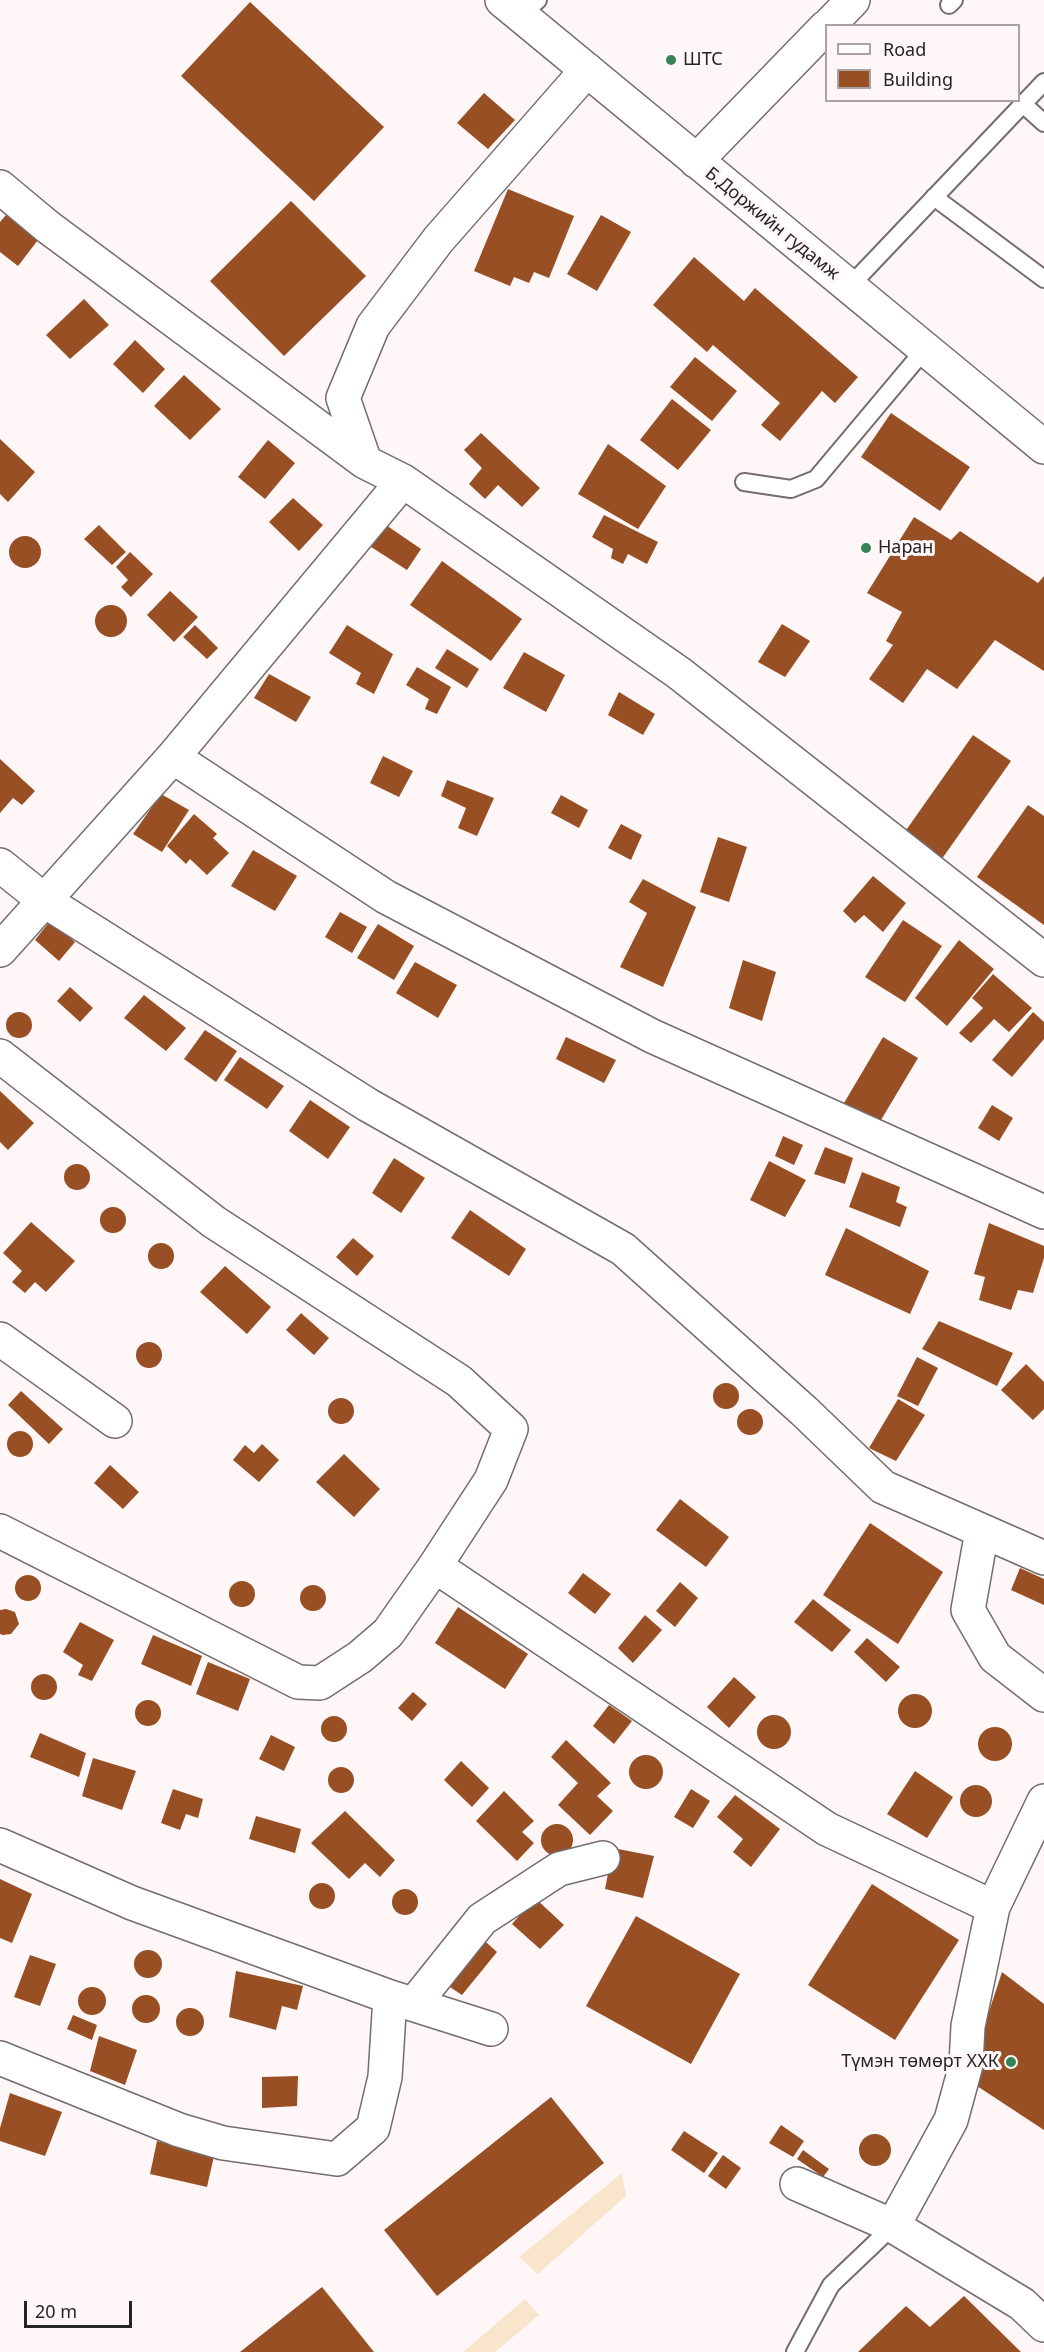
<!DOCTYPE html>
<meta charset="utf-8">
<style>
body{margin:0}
#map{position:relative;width:1044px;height:2352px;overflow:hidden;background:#fff7f7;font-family:"Noto Sans",sans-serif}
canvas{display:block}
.legend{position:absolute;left:825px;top:24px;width:195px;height:78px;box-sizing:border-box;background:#fff7f7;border:2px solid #a9a3a3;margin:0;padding:8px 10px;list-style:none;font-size:18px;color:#272424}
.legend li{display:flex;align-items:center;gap:12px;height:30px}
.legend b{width:30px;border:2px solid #a9a3a3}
.scale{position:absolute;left:24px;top:2301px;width:108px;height:27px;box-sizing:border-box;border:3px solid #272424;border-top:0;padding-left:8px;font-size:18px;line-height:21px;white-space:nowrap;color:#272424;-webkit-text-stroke:4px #fff7f7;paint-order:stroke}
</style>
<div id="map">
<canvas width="1044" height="2352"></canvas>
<ul class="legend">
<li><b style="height:8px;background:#fff"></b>Road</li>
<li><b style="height:16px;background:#994f24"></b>Building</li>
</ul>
<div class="scale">20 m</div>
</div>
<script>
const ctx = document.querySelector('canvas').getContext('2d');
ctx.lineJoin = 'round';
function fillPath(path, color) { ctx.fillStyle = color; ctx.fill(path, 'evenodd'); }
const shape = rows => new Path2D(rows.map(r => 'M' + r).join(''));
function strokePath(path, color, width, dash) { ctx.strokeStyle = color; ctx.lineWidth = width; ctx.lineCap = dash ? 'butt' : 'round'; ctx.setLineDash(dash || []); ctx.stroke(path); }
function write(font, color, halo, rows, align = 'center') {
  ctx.font = font + ' "Noto Sans",sans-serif'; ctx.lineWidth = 6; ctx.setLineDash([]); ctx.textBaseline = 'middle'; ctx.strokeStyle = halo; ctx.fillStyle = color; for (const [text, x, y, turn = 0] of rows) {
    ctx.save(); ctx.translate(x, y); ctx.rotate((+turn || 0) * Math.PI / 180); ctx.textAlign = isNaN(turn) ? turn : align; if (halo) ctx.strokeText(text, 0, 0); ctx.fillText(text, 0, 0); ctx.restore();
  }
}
fillPath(shape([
 [622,2173,626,2196,538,2274,519,2257],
 [525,2299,539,2315,495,2352,463,2352]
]), '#f8e5cb');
fillPath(shape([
 [250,2,384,127,314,201,181,76],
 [484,93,515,120,488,149,457,123],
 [508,189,574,216,549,278,534,272,529,283,514,277,510,286,474,271],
 [291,201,366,276,284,356,210,281],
 [17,202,48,227,18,266,0,252,0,222],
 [601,215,631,232,597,291,567,274],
 [694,257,744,301,755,288,858,377,835,403,822,391,780,441,761,425,780,403,713,345,707,352,653,305],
 [84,299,109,325,70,359,46,335],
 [135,340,165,369,143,393,113,364],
 [695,357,737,391,712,421,670,387],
 [184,375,221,409,190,440,154,406],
 [672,399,711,430,678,470,640,440],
 [891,413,970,467,940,511,861,457],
 [481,433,540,488,522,507,498,485,485,499,469,484,482,468,464,450],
 [0,439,35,472,8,502,0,494],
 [268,440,295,463,265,499,238,477],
 [608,444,666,486,638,529,578,494],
 [293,498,323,525,299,551,269,522],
 [604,515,658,542,647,564,628,554,623,564,611,558,613,549,592,537],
 [914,517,951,540,960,531,1038,583,1044,576,1044,671,995,640,957,689,927,669,903,703,869,679,893,645,886,641,902,612,867,593],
 [383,523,421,549,407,570,368,545],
 [99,525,126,552,112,565,84,539],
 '9 552a16 16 0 1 1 32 0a16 16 0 1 1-32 0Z',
 [130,552,153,574,131,597,121,587,128,580,116,567],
 [442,561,522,619,491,661,410,605],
 [170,591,198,617,174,642,147,615],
 '95 621a16 16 0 1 1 32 0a16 16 0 1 1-32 0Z',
 [782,624,810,641,785,677,758,662],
 [195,625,218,648,207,659,183,637],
 [347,625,393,654,374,694,356,684,361,673,329,653],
 [447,649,479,669,467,688,435,668],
 [524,652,565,675,546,712,503,688],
 [417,667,451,687,437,714,425,709,429,699,406,685],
 [269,674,311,697,296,722,254,698],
 [619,692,655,714,643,735,608,715],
 [973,735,1011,761,939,863,902,836],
 [383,756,413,771,399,797,370,783],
 [0,759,35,791,22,805,13,798,0,813],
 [447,780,494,798,477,836,458,828,466,808,441,796],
 [161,794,189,810,162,852,133,834],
 [561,795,588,810,579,828,551,813],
 [1028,805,1044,816,1044,925,977,877],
 [194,814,217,834,213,838,229,853,207,875,190,859,186,864,167,846],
 [621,824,642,835,631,860,608,848],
 [718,837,747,847,729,902,700,892],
 [253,850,297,876,275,911,231,886],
 [873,876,906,903,883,932,864,915,855,923,843,911],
 [643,879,696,907,663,987,620,967,647,913,629,902],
 [340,912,367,927,352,953,325,937],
 [903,920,942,946,905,1002,865,977],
 [50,921,75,942,59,961,35,940],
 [378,924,414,946,394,980,357,958],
 [959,940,994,969,947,1026,915,998],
 [743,960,776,972,762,1021,729,1008],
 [415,962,457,985,438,1018,396,993],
 [993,974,1032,1008,1009,1032,994,1019,971,1043,959,1033,983,1008,972,998],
 [70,987,93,1008,80,1022,57,1001],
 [144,995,186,1028,166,1051,124,1018],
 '6 1025a13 13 0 1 1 26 0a13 13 0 1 1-26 0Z',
 [1033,1012,1044,1022,1044,1039,1012,1077,992,1060],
 [205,1030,237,1051,216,1082,184,1059],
 [566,1037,616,1060,604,1083,556,1059],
 [883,1037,918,1058,881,1120,844,1103],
 [240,1057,284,1086,267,1109,224,1080],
 [0,1091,34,1123,8,1150,0,1142],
 [310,1100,350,1127,328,1159,289,1131],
 [992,1105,1013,1118,999,1141,978,1128],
 [783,1136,803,1145,794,1165,775,1156],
 [825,1147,853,1158,845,1184,814,1174],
 [394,1158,425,1178,401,1213,372,1193],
 [769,1161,806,1180,785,1217,750,1200],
 '64 1177a13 13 0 1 1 26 0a13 13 0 1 1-26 0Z',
 [862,1172,900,1187,896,1202,907,1207,900,1227,849,1207],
 '100 1220a13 13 0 1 1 26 0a13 13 0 1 1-26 0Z',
 [470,1210,526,1249,509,1276,451,1238],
 [31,1222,75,1261,46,1292,35,1282,25,1293,12,1282,22,1271,3,1253],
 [989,1223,1044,1246,1044,1258,1033,1293,1018,1290,1011,1310,979,1300,985,1277,974,1274],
 [846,1228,929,1271,910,1314,825,1275],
 [353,1238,374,1256,357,1276,336,1257],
 '148 1256a13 13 0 1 1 26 0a13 13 0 1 1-26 0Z',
 [225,1266,271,1307,247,1334,200,1292],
 [301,1313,329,1338,314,1355,286,1330],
 [939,1321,1013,1353,997,1386,922,1349],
 '136 1355a13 13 0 1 1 26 0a13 13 0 1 1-26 0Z',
 [917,1357,938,1368,918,1406,897,1396],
 [1026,1364,1044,1382,1044,1409,1033,1420,1001,1390],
 '713 1396a13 13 0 1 1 26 0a13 13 0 1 1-26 0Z',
 [21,1391,63,1429,49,1444,8,1405],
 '328 1411a13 13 0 1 1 26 0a13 13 0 1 1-26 0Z',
 [898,1399,925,1415,896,1461,869,1448],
 '737 1422a13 13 0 1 1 26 0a13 13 0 1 1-26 0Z',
 '7 1444a13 13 0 1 1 26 0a13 13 0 1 1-26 0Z',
 [262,1444,279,1460,259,1482,233,1460,245,1445,254,1453],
 [344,1454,380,1489,354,1517,316,1482],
 [110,1465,139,1492,123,1509,94,1483],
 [680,1499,729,1537,706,1567,656,1530],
 [870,1523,943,1572,898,1644,823,1595],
 [1020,1568,1044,1579,1044,1605,1011,1590],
 [583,1573,611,1594,595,1614,568,1593],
 '15 1588a13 13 0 1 1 26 0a13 13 0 1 1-26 0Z',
 '229 1594a13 13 0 1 1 26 0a13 13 0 1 1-26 0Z',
 [680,1582,698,1598,675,1627,656,1611],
 '300 1598a13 13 0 1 1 26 0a13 13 0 1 1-26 0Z',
 [813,1599,851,1630,832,1652,794,1622],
 [458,1607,528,1654,505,1689,435,1643],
 [6,1609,15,1612,19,1624,11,1634,3,1635,0,1634,0,1610],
 [645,1615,662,1630,633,1663,618,1648],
 [80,1622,114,1640,92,1681,78,1675,83,1665,63,1652],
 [153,1635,202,1656,191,1686,141,1664],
 [867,1638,900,1667,886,1682,854,1652],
 [208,1662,250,1679,238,1711,196,1694],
 '31 1687a13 13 0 1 1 26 0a13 13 0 1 1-26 0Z',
 [734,1677,756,1697,729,1728,707,1707],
 [413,1692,427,1704,412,1721,398,1708],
 '898 1711a17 17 0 1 1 34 0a17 17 0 1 1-34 0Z',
 '135 1713a13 13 0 1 1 26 0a13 13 0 1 1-26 0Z',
 [609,1705,632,1721,614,1744,593,1726],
 '757 1732a17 17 0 1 1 34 0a17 17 0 1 1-34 0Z',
 '321 1729a13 13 0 1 1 26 0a13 13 0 1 1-26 0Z',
 '978 1744a17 17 0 1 1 34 0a17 17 0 1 1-34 0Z',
 [40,1733,86,1753,79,1777,30,1757],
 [271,1735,295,1747,284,1771,259,1759],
 [566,1740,611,1783,597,1796,613,1811,590,1835,558,1805,578,1783,551,1757],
 '629 1772a17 17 0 1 1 34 0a17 17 0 1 1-34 0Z',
 [93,1758,136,1771,122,1810,82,1796],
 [461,1761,489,1788,472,1807,444,1780],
 '328 1780a13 13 0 1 1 26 0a13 13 0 1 1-26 0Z',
 [915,1771,953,1797,927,1838,887,1814],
 '960 1801a16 16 0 1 1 32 0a16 16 0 1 1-32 0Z',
 [173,1789,203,1799,198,1818,186,1814,180,1830,161,1823],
 [691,1789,710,1801,693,1828,674,1817],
 [504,1791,534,1821,522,1832,534,1843,517,1861,476,1821],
 [735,1795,780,1829,751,1867,733,1852,743,1839,717,1817],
 [345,1811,395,1860,380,1877,365,1863,349,1879,311,1843],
 [256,1816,301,1829,295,1853,249,1839],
 '541 1840a16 16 0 1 1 32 0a16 16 0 1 1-32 0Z',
 [613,1848,654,1856,643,1898,605,1889],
 [0,1879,32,1894,12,1943,0,1938],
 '309 1896a13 13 0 1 1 26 0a13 13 0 1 1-26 0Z',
 [872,1884,959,1940,895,2040,808,1985],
 '392 1902a13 13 0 1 1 26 0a13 13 0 1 1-26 0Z',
 [535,1898,564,1925,540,1949,512,1924],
 [636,1916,740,1974,691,2064,586,2006],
 [478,1935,497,1952,462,1995,441,1981],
 '134 1964a14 14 0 1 1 28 0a14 14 0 1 1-28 0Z',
 [30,1955,56,1964,40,2006,14,1997],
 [236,1971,303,1986,297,2010,282,2006,276,2030,229,2017],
 [1002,1972,1044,2004,1044,2130,977,2086,980,2039],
 '78 2001a14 14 0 1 1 28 0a14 14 0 1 1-28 0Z',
 '132 2009a14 14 0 1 1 28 0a14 14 0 1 1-28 0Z',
 '176 2022a14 14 0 1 1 28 0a14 14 0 1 1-28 0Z',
 [73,2015,97,2025,92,2040,67,2029],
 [99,2036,137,2050,125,2085,90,2071],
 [298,2076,297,2106,262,2108,262,2077],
 [10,2093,62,2112,45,2156,0,2141,0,2128],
 [551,2097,604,2163,437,2296,384,2230],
 [781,2125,804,2141,793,2157,769,2143],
 [684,2131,718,2153,704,2173,671,2150],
 '859 2150a16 16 0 1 1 32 0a16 16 0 1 1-32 0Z',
 [157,2141,214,2156,207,2187,150,2174],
 [803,2150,829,2169,823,2177,797,2159],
 [723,2155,741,2168,726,2189,708,2176],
 [322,2287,374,2352,240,2352,298,2306],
 [964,2296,1021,2352,858,2352,906,2306,930,2327]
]), '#994f24');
const service = shape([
 [949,5,954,0],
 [521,15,538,0],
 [1023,104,1044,123],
 [934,197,1044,279],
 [849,287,1044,82],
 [744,482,791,489,816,479,925,349],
 [795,2352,831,2285,893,2226]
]);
const minor = shape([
 [828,26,853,0],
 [696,161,826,27],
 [0,187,48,227,365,462],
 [403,481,679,673,1044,960],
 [173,757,386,897,652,1036,1044,1212],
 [0,865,45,901,368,1105,623,1249,804,1411,883,1487,1044,1558],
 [0,950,173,757,403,481,365,462,343,398,373,326,438,240,587,70],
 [0,1056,214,1222,459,1381,511,1429,491,1480,435,1566,827,1829,993,1907],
 [0,1339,115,1421],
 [0,1531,298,1682,320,1683,360,1657,388,1633,435,1566],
 [982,1531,968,1610,995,1657,1044,1695],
 [0,1845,132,1903,390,1997,491,2029],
 [414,2004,482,1919,559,1869,603,1858],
 [0,2058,179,2130,223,2143,337,2159,373,2128,385,2077,390,1997],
 [797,2184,893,2226,951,2120,966,2065,968,2026,993,1907,1044,1801],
 [893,2226,1022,2304,1044,2325]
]);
const primary = shape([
 [502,0,1044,447]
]);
strokePath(service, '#746d6d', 20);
strokePath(minor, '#746d6d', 36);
strokePath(primary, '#746d6d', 36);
strokePath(service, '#fff', 16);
strokePath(minor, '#fff', 33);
strokePath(primary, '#fff', 33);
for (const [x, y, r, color] of [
 [671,60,6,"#338455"],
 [866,548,6,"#338455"],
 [1011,2062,6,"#338455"]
]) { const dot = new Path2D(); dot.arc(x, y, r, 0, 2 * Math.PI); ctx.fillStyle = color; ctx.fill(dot); strokePath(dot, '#fff7f7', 2); }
write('18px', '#272424', '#fff7f7', [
 ["ШТС",683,60],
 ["Наран",878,548],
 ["Түмэн төмөрт ХХК",999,2062,"right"]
], 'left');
write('18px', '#272424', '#fff7f7', [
 ["Б.Доржийн гудамж",772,224,39]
]);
</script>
